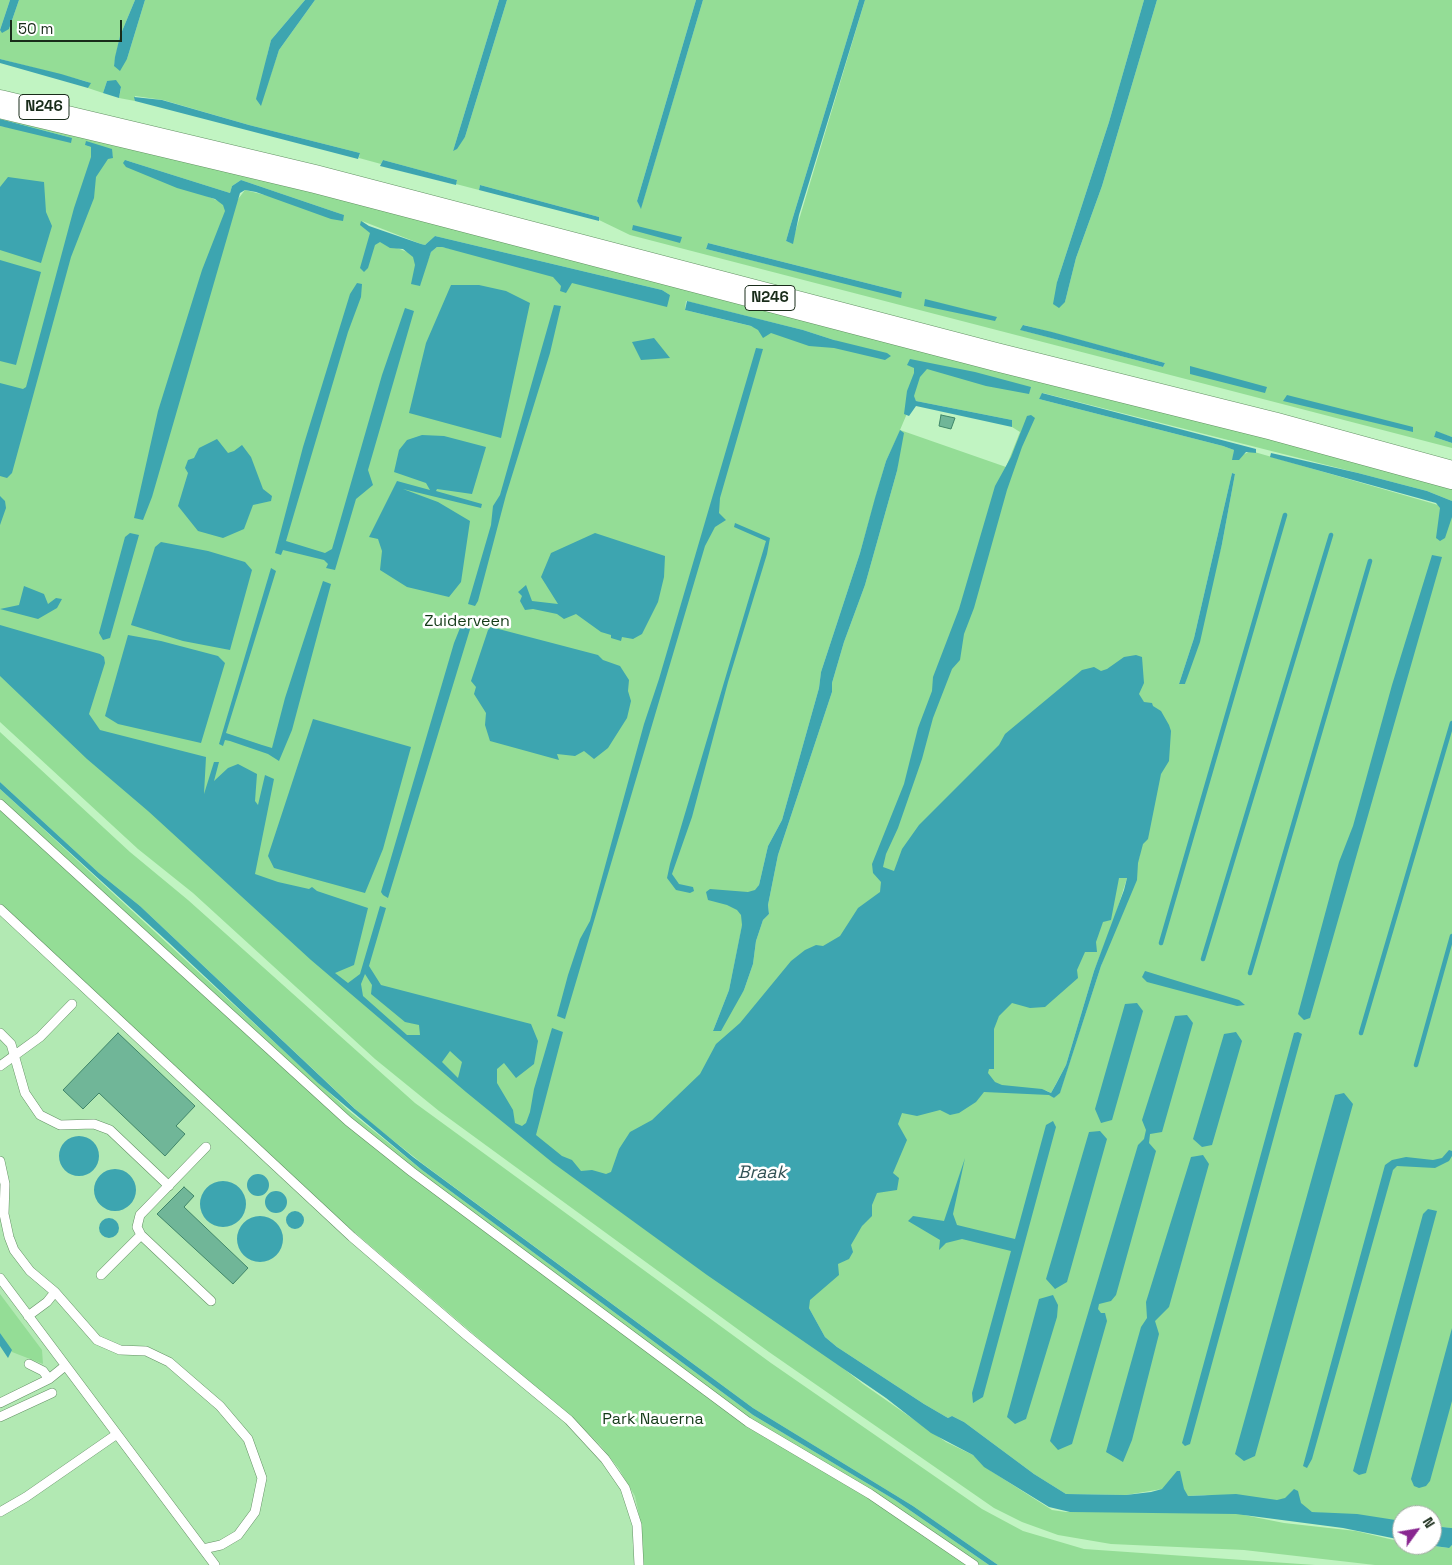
<!DOCTYPE html>
<style>
body{margin:0}
#map{position:relative;width:1452px;height:1565px;overflow:hidden;background:#c1f4c2;font-family:"Space Grotesk",sans-serif}
canvas{display:block}
.north{position:absolute;left:1392px;top:1505px;width:50px;height:50px;box-sizing:border-box;background:#fff;border:1px solid #a3aba3;border-radius:50%;rotate:58deg;font-size:14px;font-weight:700;line-height:20px;text-align:center;color:#192c1a}
.north::after{content:'';display:block;margin:auto;width:18px;height:22px;background:#892790;clip-path:polygon(50% 0,100% 100%,50% 72%,0 100%)}
.scale{position:absolute;left:10px;top:20px;width:112px;height:22px;box-sizing:border-box;border:2px solid #192c1a;border-top:0;padding-left:6px;font-size:15px;line-height:18px;white-space:nowrap;color:#192c1a;-webkit-text-stroke:4px #fff;paint-order:stroke}
</style>
<div id="map">
<canvas width="1452" height="1565"></canvas>
<div class="north">N</div>
<div class="scale">50 m</div>
</div>
<script>
const ctx = document.querySelector('canvas').getContext('2d');
ctx.lineJoin = 'round';
function fillPath(path, color) { ctx.fillStyle = color; ctx.fill(path, 'evenodd'); }
const shape = rows => new Path2D(rows.map(r => 'M' + r).join(''));
function strokePath(path, color, width, dash) { ctx.strokeStyle = color; ctx.lineWidth = width; ctx.lineCap = dash ? 'butt' : 'round'; ctx.setLineDash(dash || []); ctx.stroke(path); }
function write(font, color, halo, rows, align = 'center') {
  ctx.font = font + ' "Space Grotesk",sans-serif'; ctx.lineWidth = 5; ctx.setLineDash([]); ctx.textBaseline = 'middle'; ctx.strokeStyle = halo; ctx.fillStyle = color; for (const [text, x, y, turn = 0] of rows) {
    ctx.save(); ctx.translate(x, y); ctx.rotate((+turn || 0) * Math.PI / 180); ctx.textAlign = isNaN(turn) ? turn : align; if (halo) ctx.strokeText(text, 0, 0); ctx.fillText(text, 0, 0); ctx.restore();
  }
}
fillPath(shape([
 [0,905,200,1093,379,1255,574,1420,600,1445,622,1474,782,1565,0,1565]
]), '#b2e9b3');
fillPath(shape([
 [0,0,10,0,0,30,9,29,19,0,135,0,120,36,114,66,127,59,145,0,305,0,271,40,267,56,265,91,279,50,315,0,499,0,453,151,465,137,507,0,696,0,637,201,641,208,703,0,859,0,790,227,786,241,792,243,865,0,1144,0,1109,122,1057,282,1065,302,1076,258,1102,186,1157,0,1452,0,1452,437,1436,432,1434,437,1452,443,1452,448,630,235,599,220,599,217,480,185,479,190,456,184,457,180,453,179,383,160,381,164,359,158,360,153,249,125,163,100,135,96,135,101,119,98,121,88,107,81,103,93,88,88,90,83,85,81,0,59],
 [708,243,902,292,901,297,706,249],
 [1024,325,1165,363,1163,367,1021,330],
 [0,108,1452,486,1452,501,1427,491,1358,473,1043,393,1039,399,1223,446,1234,450,1233,459,1251,451,1452,509,1452,1528,1432,1526,1432,1515,1402,1515,1402,1521,1312,1512,1205,1495,1188,1496,1162,1489,1126,1495,1066,1494,1034,1474,964,1422,952,1416,948,1418,924,1404,837,1347,825,1337,809,1308,785,1328,792,1333,805,1338,863,1384,946,1442,973,1455,991,1471,1052,1510,1066,1512,1240,1512,1244,1515,1284,1523,1356,1531,1402,1542,1402,1545,1427,1545,1448,1548,1452,1545,1452,1565,1375,1565,1244,1550,1111,1544,1058,1535,1022,1522,994,1508,769,1352,439,1111,375,1059,193,893,138,849,0,722,0,126,72,138,0,119],
 [85,145,111,149,113,158,91,147],
 [125,160,230,193,232,186,241,180,344,215,245,190,232,207],
 [362,221,421,244,425,245,435,236,662,290,670,295,442,247,437,247,431,252,428,260,397,248],
 [686,301,803,330,834,340,857,352,685,310],
 [914,397,916,401,1012,420,1012,427,1020,432,1006,467,900,430],
 [900,431,897,471,865,585,844,642,832,683,832,692,778,855,768,905,769,914,763,920,756,941,753,964,744,990,713,1031,729,990,742,926,759,885,768,846,782,820,819,688,821,672,860,553,886,461],
 [1232,473,1235,474,1222,544,1185,684,1179,684,1194,638],
 [1140,855,1101,966,1060,1092,1054,1098,1045,1090,1051,1093,1066,1065,1094,971,1114,920,1127,878],
 [0,732,130,852,188,900,415,1103,771,1363,982,1509,1023,1531,1084,1549,1315,1565,998,1565,913,1506,753,1408,423,1164,366,1119,140,906,99,873,0,782],
 [0,789,348,1110,422,1170,753,1415,895,1500,989,1565,643,1565,640,1519,635,1496,619,1469,600,1445,574,1420,304,1189,0,905],
 [0,1294,42,1350,43,1364,12,1352,0,1333]
]), '#94dd96');
fillPath(shape([
 [10,0,19,0,9,29,2,33,0,30],
 [135,0,145,0,127,59,120,71,114,66,115,57,120,36],
 [305,0,315,0,279,50,261,106,256,99,271,40],
 [499,0,507,0,465,137,457,149,453,151],
 [696,0,703,0,641,209,637,201],
 [859,0,865,0,799,215,793,244,786,241,790,227],
 [1144,0,1157,0,1102,186,1076,258,1065,302,1059,308,1053,304,1057,282,1109,122],
 [0,59,61,74,91,83,88,88,0,63],
 [116,80,121,87,119,98,103,93,107,81],
 [134,97,162,100,249,125,360,153,358,159,135,101],
 [0,119,72,138,71,143,0,126],
 [86,141,112,149,113,158,108,159,96,177,94,198,71,257,12,473,7,478,0,476,0,383,23,389,26,387,74,208,91,157,91,147,85,145],
 [125,160,230,193,232,186,241,180,344,215,343,221,331,219,256,192,245,190,240,193,152,497,143,520,134,518,158,411,202,270,225,211,223,205,215,199,177,188,126,167,123,163],
 [383,160,457,180,456,185,380,166],
 [8,177,44,182,46,212,52,226,41,263,0,250,0,187],
 [480,185,599,217,599,221,479,190],
 [361,221,369,226,421,244,425,245,435,236,662,290,670,295,667,307,572,283,566,293,560,291,561,286,553,277,442,247,437,247,431,252,420,286,411,284,415,265,413,257,403,249,390,248,380,242,375,245,368,268,364,272,360,268,370,233,360,225],
 [633,225,682,237,680,243,632,230],
 [708,243,902,292,901,298,706,249],
 [0,260,41,272,16,365,0,361],
 [357,283,362,284,361,297,348,332,286,541,325,553,332,549,382,375,405,308,414,311,368,470,373,485,356,499,335,570,326,568,328,564,324,560,283,550,281,555,275,553,303,447,350,294],
 [451,285,479,285,506,291,530,303,501,438,409,413,426,343],
 [925,299,997,317,995,321,924,306],
 [687,301,803,330,834,340,887,353,891,356,885,360,834,348,809,346,771,333,763,338,758,330,751,326,685,310],
 [554,305,561,306,550,353,506,495,478,601,475,606,468,604,491,525,493,506,500,495],
 [1023,325,1052,332,1165,363,1163,367,1020,330],
 [654,338,670,358,641,360,632,342],
 [756,348,763,349,720,498,719,513,726,520,715,527,705,546,565,1019,557,1016,568,975,580,939,590,921,644,724,659,679],
 [910,359,975,372,1031,387,1029,394,986,386,927,369,920,377,914,396,916,401,1012,420,1012,427,916,406,909,416,904,414,907,391,914,373,914,368,907,365],
 [1190,366,1267,387,1265,393,1190,374],
 [1042,393,1256,449,1256,453,1246,452,1239,460,1232,460,1234,450,1223,446,1039,399],
 [1287,395,1413,427,1413,432,1283,401],
 [1031,415,1035,418,1022,447,1007,490,974,608,964,634,960,660,952,669,933,718,922,759,898,828,886,854,883,867,894,871,902,849,919,825,999,745,1005,734,1082,670,1094,667,1101,671,1107,669,1124,657,1136,655,1142,657,1144,683,1139,694,1144,702,1152,703,1153,706,1161,711,1169,725,1171,731,1169,761,1161,774,1148,839,1143,844,1138,863,1137,880,1101,966,1060,1093,1054,1098,1049,1095,984,1092,976,1102,959,1113,950,1115,940,1110,917,1116,902,1113,898,1124,907,1140,893,1173,899,1178,897,1190,877,1193,872,1205,872,1216,862,1226,851,1245,853,1252,849,1259,838,1264,839,1275,810,1300,809,1308,825,1337,837,1347,924,1404,948,1418,952,1416,964,1422,1034,1474,1066,1494,1126,1495,1151,1492,1162,1489,1177,1471,1180,1471,1184,1489,1188,1496,1236,1494,1277,1500,1285,1498,1294,1489,1298,1491,1301,1503,1312,1512,1357,1514,1402,1521,1402,1540,1343,1528,1236,1514,1070,1512,1049,1507,984,1467,973,1455,931,1433,886,1398,707,1275,553,1163,466,1092,311,960,148,811,87,759,0,676,0,625,100,654,104,657,105,663,89,714,100,730,206,757,204,794,214,762,219,762,214,781,228,768,238,764,257,774,255,801,258,805,265,775,274,779,255,874,278,882,309,889,312,887,317,891,368,908,354,965,335,973,348,983,360,974,380,906,386,908,369,966,381,985,531,1024,538,1041,534,1064,516,1078,504,1063,497,1069,497,1083,513,1110,515,1123,522,1126,526,1123,530,1112,534,1089,552,1028,563,1032,536,1135,562,1156,572,1160,581,1171,592,1170,606,1174,611,1172,619,1149,630,1132,652,1120,700,1074,716,1044,740,1023,791,961,805,950,816,945,823,946,840,936,858,908,880,892,881,882,873,873,872,864,904,784,918,728,932,691,933,677,959,609,995,486,1011,457,1027,416],
 [1119,878,1127,878,1124,890,1094,971,1066,1065,1056,1084,1051,1093,1042,1089,1002,1085,995,1082,988,1073,989,1069,994,1069,994,1029,999,1016,1012,1003,1030,1008,1045,1007,1078,978,1077,970,1085,952,1097,952,1096,942,1103,922,1111,920],
 [365,974,372,985,371,994,405,1022,419,1025,420,1035,407,1035,363,996,361,984],
 [450,1051,462,1062,458,1078,442,1062],
 [900,430,904,433,897,471,865,585,844,642,832,683,832,692,778,855,768,905,769,914,763,920,756,941,753,964,744,990,721,1031,713,1031,729,990,742,925,741,915,737,910,727,905,708,900,706,892,710,889,748,892,755,890,759,885,768,846,782,820,819,688,821,672,860,553,875,498,886,461],
 [1436,431,1452,437,1452,443,1434,437],
 [422,435,444,436,486,447,472,494,437,489,436,491,482,504,481,508,403,489,438,502,470,521,461,582,449,597,407,587,380,570,382,551,378,539,369,537,397,481,430,490,426,483,394,472,399,450,407,440],
 [217,439,228,453,234,451,242,445,251,457,263,489,272,496,271,501,253,505,244,529,223,538,198,531,178,506,188,473,185,468,188,460,194,458,199,448],
 [1271,453,1358,473,1427,491,1452,501,1452,517,1445,538,1440,541,1436,538,1440,508,1436,503,1270,457],
 [1232,473,1235,474,1222,544,1200,642,1185,684,1179,684,1194,638],
 [0,496,5,501,6,508,0,525],
 [735,523,770,538,767,554,728,682,692,817,672,874,679,884,693,887,694,891,690,893,676,890,667,878,670,864,766,541,734,527],
 [130,533,139,535,110,638,103,640,99,633,125,537],
 [595,533,665,556,664,577,658,602,642,634,633,639,622,637,621,641,611,638,611,635,601,632,576,614,564,619,557,614,533,609,525,610,520,601,522,596,518,592,526,585,532,601,558,604,541,577,551,553],
 [161,542,208,551,245,562,252,570,230,650,183,641,131,625,155,547],
 [1432,555,1442,557,1310,1018,1304,1020,1298,1014,1339,862,1353,826,1392,685],
 [271,568,276,571,226,733,262,745,272,748,285,698,323,581,331,584,292,730,279,761,268,754,230,741,225,740,223,746,219,744],
 [24,586,44,594,48,604,56,598,62,599,57,608,38,619,0,609,19,605],
 [464,618,472,622,471,626,388,898,383,895,381,892,454,643],
 [491,627,598,655,603,660,620,666,629,680,628,691,631,701,627,718,608,748,594,759,584,751,575,756,557,754,559,760,490,741,485,725,486,713,474,694,476,687,471,681,488,630],
 [128,635,161,641,218,656,225,663,201,743,118,724,105,716],
 [313,719,411,747,383,849,365,893,274,868,268,856],
 [0,782,99,873,140,906,355,1109,413,1157,753,1408,913,1506,998,1565,989,1565,895,1500,753,1415,422,1170,318,1083,167,941,0,789],
 [1145,971,1239,1000,1245,1005,1237,1006,1147,982,1142,977],
 [1137,1003,1143,1011,1112,1120,1101,1123,1095,1109,1125,1004],
 [1187,1015,1193,1023,1162,1132,1150,1134,1149,1143,1156,1151,1116,1295,1111,1301,1099,1304,1098,1309,1101,1313,1105,1313,1107,1321,1072,1444,1058,1450,1050,1441,1138,1145,1144,1139,1146,1130,1142,1120,1175,1016],
 [1236,1032,1242,1041,1212,1145,1202,1147,1193,1139,1224,1034],
 [1298,1032,1302,1034,1190,1444,1185,1446,1182,1443,1294,1033],
 [1344,1093,1353,1104,1255,1456,1244,1461,1235,1454,1335,1095],
 [1053,1121,1056,1127,983,1397,973,1403,972,1393,1011,1251,962,1239,946,1243,939,1250,940,1240,908,1221,913,1216,944,1221,965,1158,953,1214,957,1225,1015,1239,1046,1125],
 [1100,1131,1107,1139,1067,1282,1055,1289,1046,1279,1089,1132],
 '59 1156a20 20 0 1 1 40 0a20 20 0 1 1-40 0Z',
 [1449,1150,1452,1151,1452,1156,1449,1161,1435,1168,1397,1166,1393,1170,1312,1459,1307,1468,1303,1466,1385,1165,1392,1160,1406,1157,1433,1160,1442,1158],
 [1203,1155,1209,1164,1169,1307,1155,1321,1159,1334,1132,1440,1123,1462,1106,1452,1141,1327,1147,1318,1146,1302,1191,1157],
 '94 1190a21 21 0 1 1 42 0a21 21 0 1 1-42 0Z',
 '247 1185a11 11 0 1 1 22 0a11 11 0 1 1-22 0Z',
 '200 1204a23 23 0 1 1 46 0a23 23 0 1 1-46 0Z',
 '265 1202a11 11 0 1 1 22 0a11 11 0 1 1-22 0Z',
 [1428,1209,1437,1211,1366,1473,1359,1475,1353,1471,1423,1214],
 '286 1220a9 9 0 1 1 18 0a9 9 0 1 1-18 0Z',
 '237 1239a23 23 0 1 1 46 0a23 23 0 1 1-46 0Z',
 '99 1228a10 10 0 1 1 20 0a10 10 0 1 1-20 0Z',
 [1053,1295,1058,1305,1057,1317,1026,1419,1015,1424,1007,1417,1039,1299],
 [1452,1328,1452,1401,1430,1481,1426,1486,1419,1488,1414,1486,1411,1479],
 [0,1333,12,1350,8,1358,0,1346],
 [1432,1526,1452,1528,1452,1545,1449,1548,1427,1545,1432,1545]
]), '#3da5b0');
strokePath(shape([
 [1161,943,1285,515],
 [1203,959,1331,535],
 [1250,973,1370,561],
 [1361,1033,1452,723],
 [1416,1065,1452,936]
]), '#3da5b0', 4.5);
const building = shape([
 [941,415,955,418,951,429,939,426,941,415],
 [118,1033,195,1106,176,1126,185,1134,165,1156,99,1093,83,1109,63,1090,118,1033],
 [184,1187,194,1196,184,1207,248,1268,233,1284,157,1214,184,1187]
]);
fillPath(building, '#70b698');
strokePath(building, '#40866a', 1);
const service = shape([
 [0,804,348,1121,412,1172,748,1422,870,1494,974,1565],
 [0,909,352,1237,465,1334,569,1420,605,1459,625,1488,637,1525,639,1565],
 [0,1033,11,1044,25,1093,40,1115,60,1125,94,1124,110,1130,169,1186],
 [0,1066,40,1037,72,1004],
 [206,1147,140,1215,137,1227,141,1235,211,1301],
 [0,1161,5,1184,4,1214,9,1237,14,1250,30,1271,55,1292,97,1340,120,1350,146,1351,169,1362,220,1406,248,1439,262,1478,255,1512,238,1535,221,1545,203,1549],
 [101,1275,141,1235],
 [0,1278,215,1565],
 [28,1316,47,1302,55,1292],
 [29,1364,43,1371,49,1379],
 [0,1403,49,1379,65,1366],
 [0,1417,52,1393],
 [0,1512,26,1497,117,1434]
]);
const primary = shape([
 [0,104,315,179,996,357,1273,426,1452,475]
]);
strokePath(service, '#649265', 10);
strokePath(primary, '#649265', 29);
strokePath(service, '#fff', 9);
strokePath(primary, '#fff', 28);
for (const [x, y, w] of [
 [44,107,50],
 [770,298,50]
]) { const box = new Path2D(); box.roundRect(x - w / 2, y - 12.5, w, 25, 4); ctx.fillStyle = '#fff'; ctx.fill(box); strokePath(box, '#192c1a', 1); }
write('bold 15px', '#192c1a', null, [
 ["N246",44,107],
 ["N246",770,298]
]);
write('16px', '#143b18', '#fff', [
 ["Zuiderveen",467,622],
 ["Park Nauerna",653,1420]
]);
write('italic 18px', '#345457', '#fff', [
 ["Braak",762,1173]
]);
</script>
